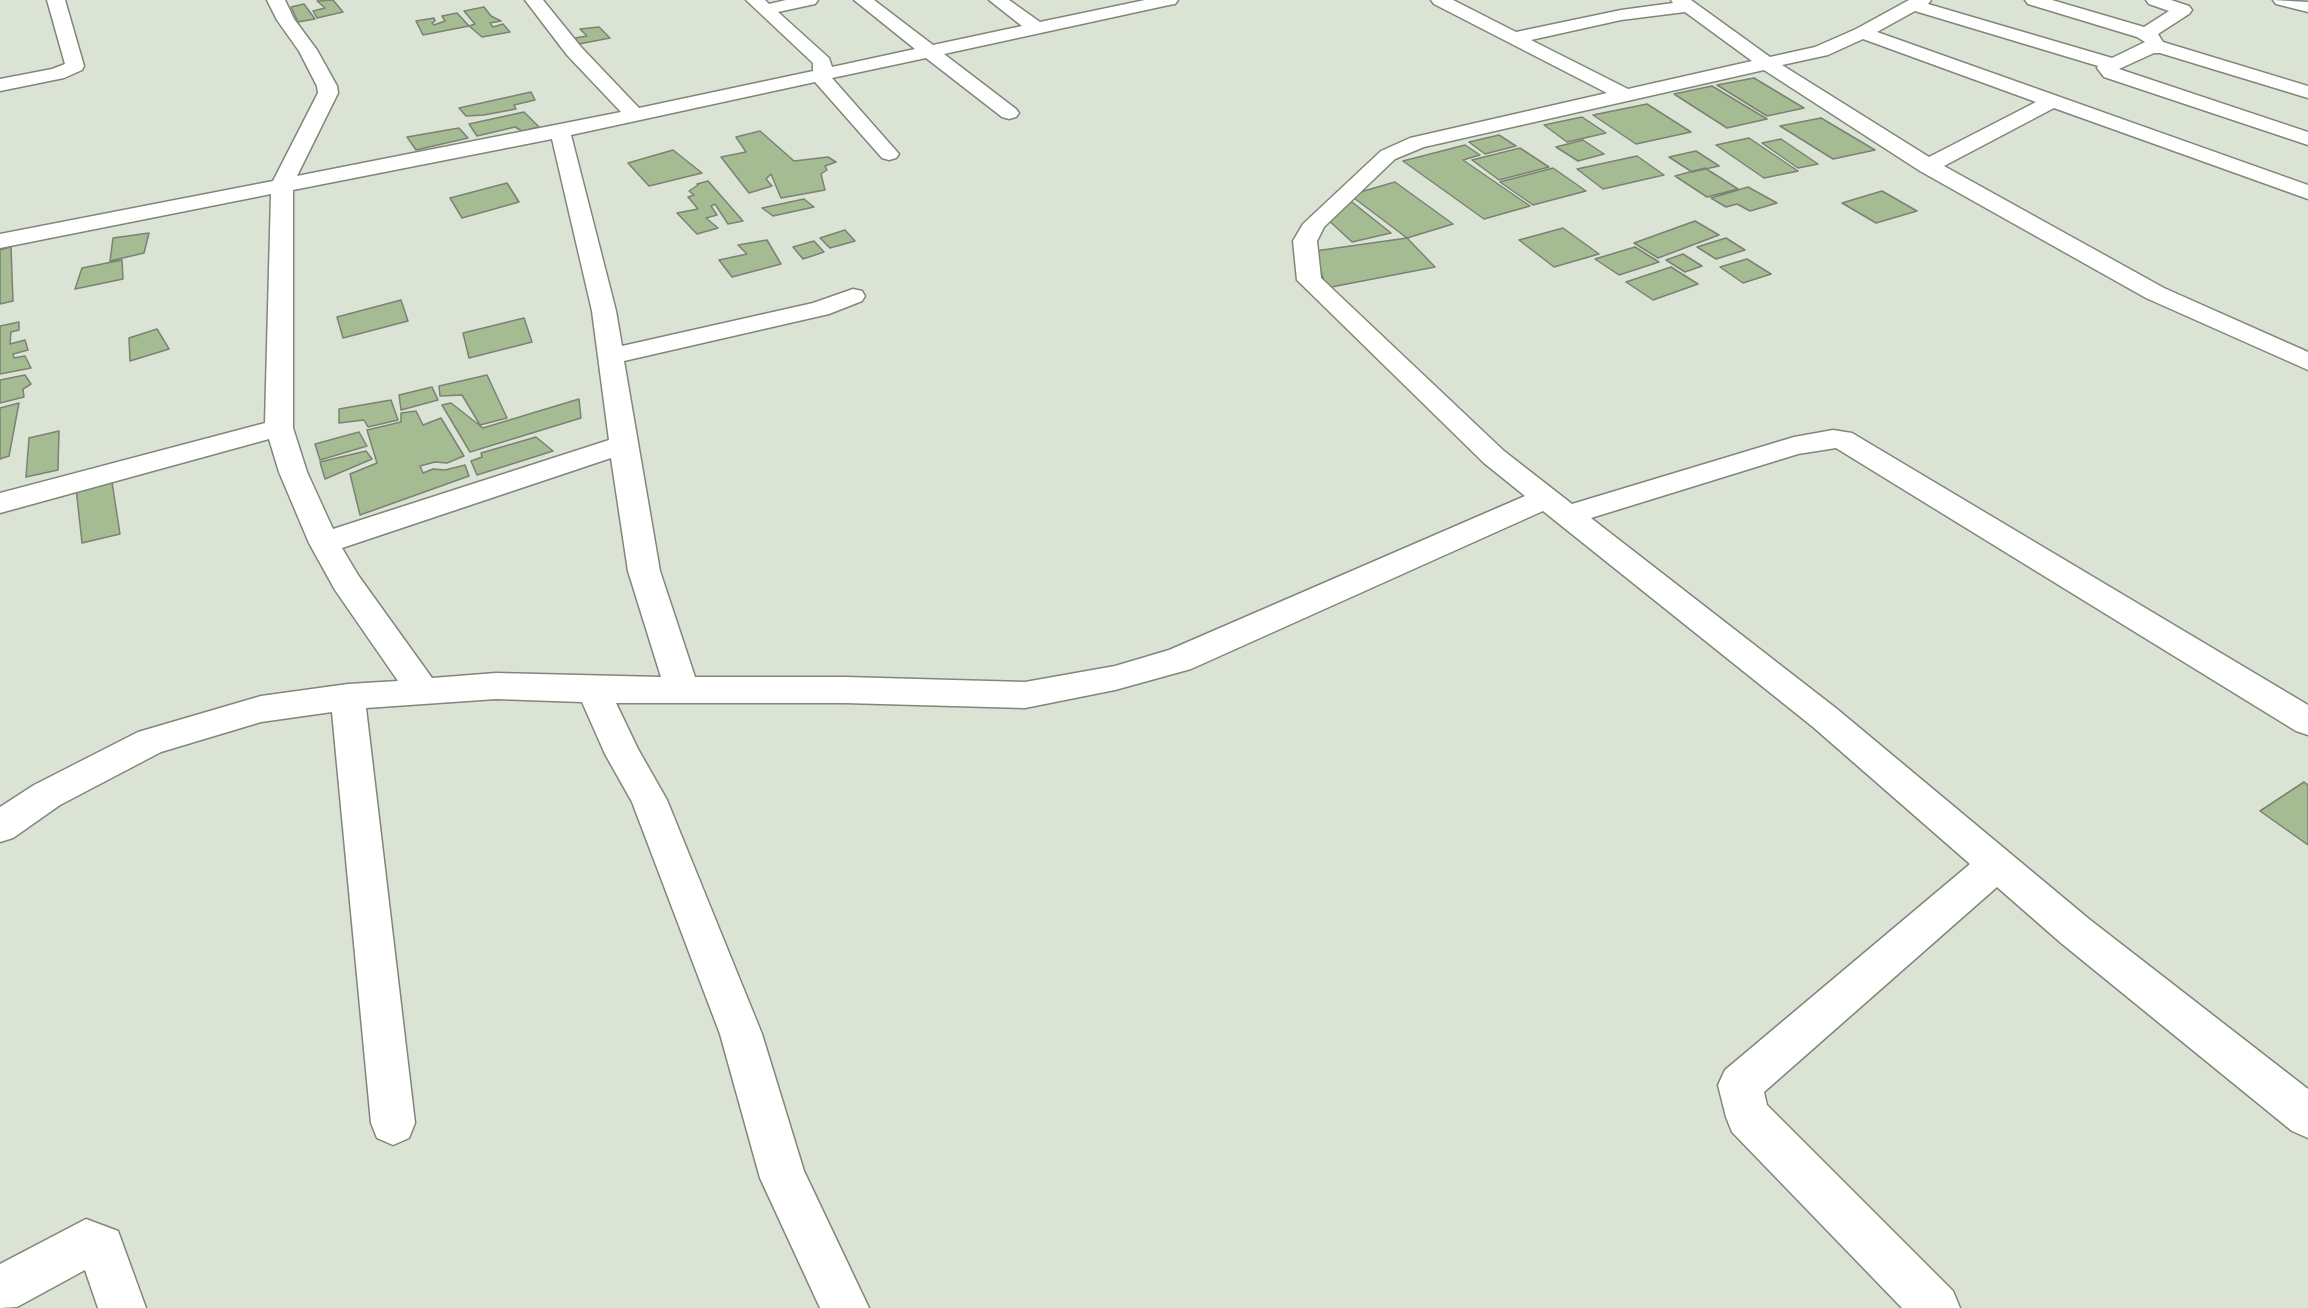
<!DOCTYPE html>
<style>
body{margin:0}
canvas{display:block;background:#dbe3d4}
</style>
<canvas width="2308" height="1308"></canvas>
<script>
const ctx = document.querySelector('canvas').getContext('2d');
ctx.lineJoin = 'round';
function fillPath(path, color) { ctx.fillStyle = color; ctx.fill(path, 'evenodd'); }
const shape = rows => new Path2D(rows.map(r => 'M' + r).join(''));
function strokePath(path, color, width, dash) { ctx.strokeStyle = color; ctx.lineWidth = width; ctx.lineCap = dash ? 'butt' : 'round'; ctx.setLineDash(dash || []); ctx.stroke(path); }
const building = shape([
 [333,0,343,12,317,18,313,11,325,8,317,1,333,0],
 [304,4,315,19,298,22,291,7,304,4],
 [484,7,491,16,501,21,490,23,493,27,503,24,510,32,482,37,469,26,475,24,464,11,484,7],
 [457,13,469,26,423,35,416,21,434,18,435,21,432,23,434,25,445,21,442,16,457,13],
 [599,27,610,38,579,44,575,38,587,36,580,29,599,27],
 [1754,78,1804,108,1767,116,1717,85,1754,78],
 [1712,86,1767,119,1727,128,1674,94,1712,86],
 [531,92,535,100,514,105,516,109,484,115,466,116,459,108,531,92],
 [1647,104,1691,132,1636,144,1593,115,1647,104],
 [524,112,539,127,522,131,515,127,477,136,469,124,524,112],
 [1582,117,1606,133,1567,142,1544,125,1582,117],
 [1821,118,1875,150,1833,159,1780,126,1821,118],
 [459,128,468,138,416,150,407,137,459,128],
 [760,131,794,161,828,157,836,162,825,166,827,170,821,174,825,190,781,198,771,174,766,179,772,186,749,193,721,157,746,152,736,137,760,131],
 [1499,135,1516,146,1485,154,1469,142,1499,135],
 [1749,138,1798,171,1764,178,1716,145,1749,138],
 [1781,139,1818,164,1798,168,1762,143,1781,139],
 [1583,140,1604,154,1578,161,1556,147,1583,140],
 [1465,145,1480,155,1463,160,1530,206,1484,219,1403,161,1465,145],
 [1520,148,1549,167,1499,180,1472,160,1520,148],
 [673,150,702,173,649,186,628,163,673,150],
 [1696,151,1719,166,1692,172,1669,157,1696,151],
 [1637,156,1664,175,1603,189,1577,169,1637,156],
 [1553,168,1586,191,1533,205,1500,182,1553,168],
 [1705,168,1738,189,1707,197,1675,176,1705,168],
 [708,181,743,221,728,224,715,204,711,206,717,215,706,218,718,228,697,234,677,213,698,209,688,197,694,195,689,191,698,185,697,184,708,181],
 [1395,182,1453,224,1407,238,1350,195,1395,182],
 [507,183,519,202,462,218,450,198,507,183],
 [1748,187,1777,203,1750,211,1737,204,1726,207,1711,198,1748,187],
 [1882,191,1917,211,1876,223,1842,203,1882,191],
 [804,199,814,207,773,216,762,208,804,199],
 [1352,202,1391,233,1352,242,1323,215,1352,202],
 [1695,221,1719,235,1658,258,1634,243,1695,221],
 [1563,228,1599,254,1554,267,1519,240,1563,228],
 [845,230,855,241,830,248,820,238,845,230],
 [149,233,144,253,110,261,113,238,149,233],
 [1407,238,1435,267,1326,288,1315,251,1407,238],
 [1726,238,1745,250,1716,259,1697,247,1726,238],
 [767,240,781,264,732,277,719,260,747,254,738,245,767,240],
 [814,241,824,252,803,259,793,247,814,241],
 [11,247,13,301,0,304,0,250,11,247],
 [1635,247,1659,262,1619,275,1595,259,1635,247],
 [1683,254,1702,266,1685,272,1666,260,1683,254],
 [1747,259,1771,274,1743,283,1720,267,1747,259],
 [122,260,123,279,75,289,82,268,122,260],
 [1671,267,1698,284,1653,300,1626,282,1671,267],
 [401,300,408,321,343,338,337,317,401,300],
 [524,318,532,342,469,358,463,333,524,318],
 [19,322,19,330,11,332,10,344,25,340,28,350,13,354,14,358,25,356,31,368,0,374,0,326,19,322],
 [157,329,169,349,130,361,129,338,157,329],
 [25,375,31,384,23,389,24,397,0,403,0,380,25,375],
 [487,375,507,418,480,425,462,395,440,396,439,386,487,375],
 [432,387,438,400,401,410,399,395,432,387],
 [579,399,581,418,470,452,442,405,451,403,483,428,579,399],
 [391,400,398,420,368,427,364,420,339,423,339,409,391,400],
 [19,403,9,456,0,459,0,408,19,403],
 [416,411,423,425,441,418,464,456,447,463,435,462,420,466,423,473,433,469,445,470,465,465,469,476,360,515,350,474,377,463,367,430,401,422,401,413,416,411],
 [59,431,58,470,26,477,29,438,59,431],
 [359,432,367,446,320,460,315,444,359,432],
 [536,437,553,451,477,475,471,461,482,457,481,453,536,437],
 [366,451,372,459,325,479,320,462,366,451],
 [112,482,120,534,82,543,76,488,112,482],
 [2304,782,2308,785,2308,845,2260,811,2304,782]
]);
fillPath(building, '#a5bc92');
strokePath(building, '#7b8275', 1.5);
const minor = shape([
 [47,0,65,0,84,66,82,70,64,78,0,91,0,79,52,69,65,64,47,0],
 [267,0,285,0,294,19,317,50,337,86,338,93,297,176,621,112,567,55,525,0,543,0,581,47,639,108,813,71,813,63,746,0,765,0,769,4,786,0,818,0,815,4,778,12,829,58,832,67,915,49,854,0,874,0,933,45,1022,26,989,0,1009,0,1040,22,1145,0,1178,0,1175,4,1169,5,944,54,1016,109,1019,113,1016,117,1009,119,1002,117,926,58,832,78,899,154,896,158,889,160,882,158,815,82,571,135,616,311,622,346,813,303,853,289,862,291,865,296,862,301,829,314,624,361,660,571,695,677,845,677,1025,682,1115,666,1169,650,1525,496,1484,463,1297,280,1293,241,1303,224,1381,151,1410,138,1607,93,1434,4,1431,0,1453,0,1516,32,1621,10,1673,3,1671,0,1691,0,1770,57,1815,47,1856,29,1909,0,1931,0,1928,4,2112,58,2145,42,2137,37,2028,4,2025,0,2052,0,2144,27,2169,11,2149,4,2146,0,2171,0,2189,6,2192,10,2189,14,2158,34,2163,42,2308,86,2308,98,2160,53,2154,53,2119,69,2308,132,2308,145,2104,77,2097,68,2098,66,1915,11,1877,32,2308,185,2308,199,2054,108,1944,166,2164,288,2308,352,2308,370,2146,298,1920,171,1764,70,1424,147,1395,159,1324,227,1317,241,1321,278,1504,451,1572,504,1794,437,1833,430,1852,433,2308,705,2308,735,2296,731,1836,448,1798,454,1591,518,1837,709,2089,919,2308,1089,2308,1138,2292,1131,2061,943,1997,887,1764,1092,1767,1105,1953,1291,1960,1308,1902,1308,1732,1132,1726,1117,1718,1085,1725,1070,1970,864,1813,727,1543,511,1191,669,1115,690,1025,708,845,703,616,703,638,749,667,800,762,1034,804,1171,869,1308,820,1308,760,1178,720,1034,632,802,605,754,582,702,496,699,366,708,415,1123,409,1138,393,1145,377,1138,371,1123,332,712,261,722,161,752,60,805,13,838,0,842,0,807,34,785,138,732,261,696,348,684,398,681,335,590,309,543,279,472,269,439,0,513,0,493,265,423,271,194,0,248,0,234,273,181,318,93,317,86,299,51,277,20,267,0],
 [1685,12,1752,61,1628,89,1531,40,1621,20,1685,12],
 [1863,39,2036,102,1929,157,1782,65,1828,55,1863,39],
 [552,139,592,311,609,440,333,529,307,472,293,428,293,190,552,139],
 [611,458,628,571,661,677,496,673,432,678,358,575,342,548,611,458],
 [2273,0,2308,2,2308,12,2276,4,2273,0],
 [86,1219,118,1231,146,1308,98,1308,85,1270,17,1307,0,1308,0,1264,86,1219]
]);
strokePath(minor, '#80877a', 3);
fillPath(minor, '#fff');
</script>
